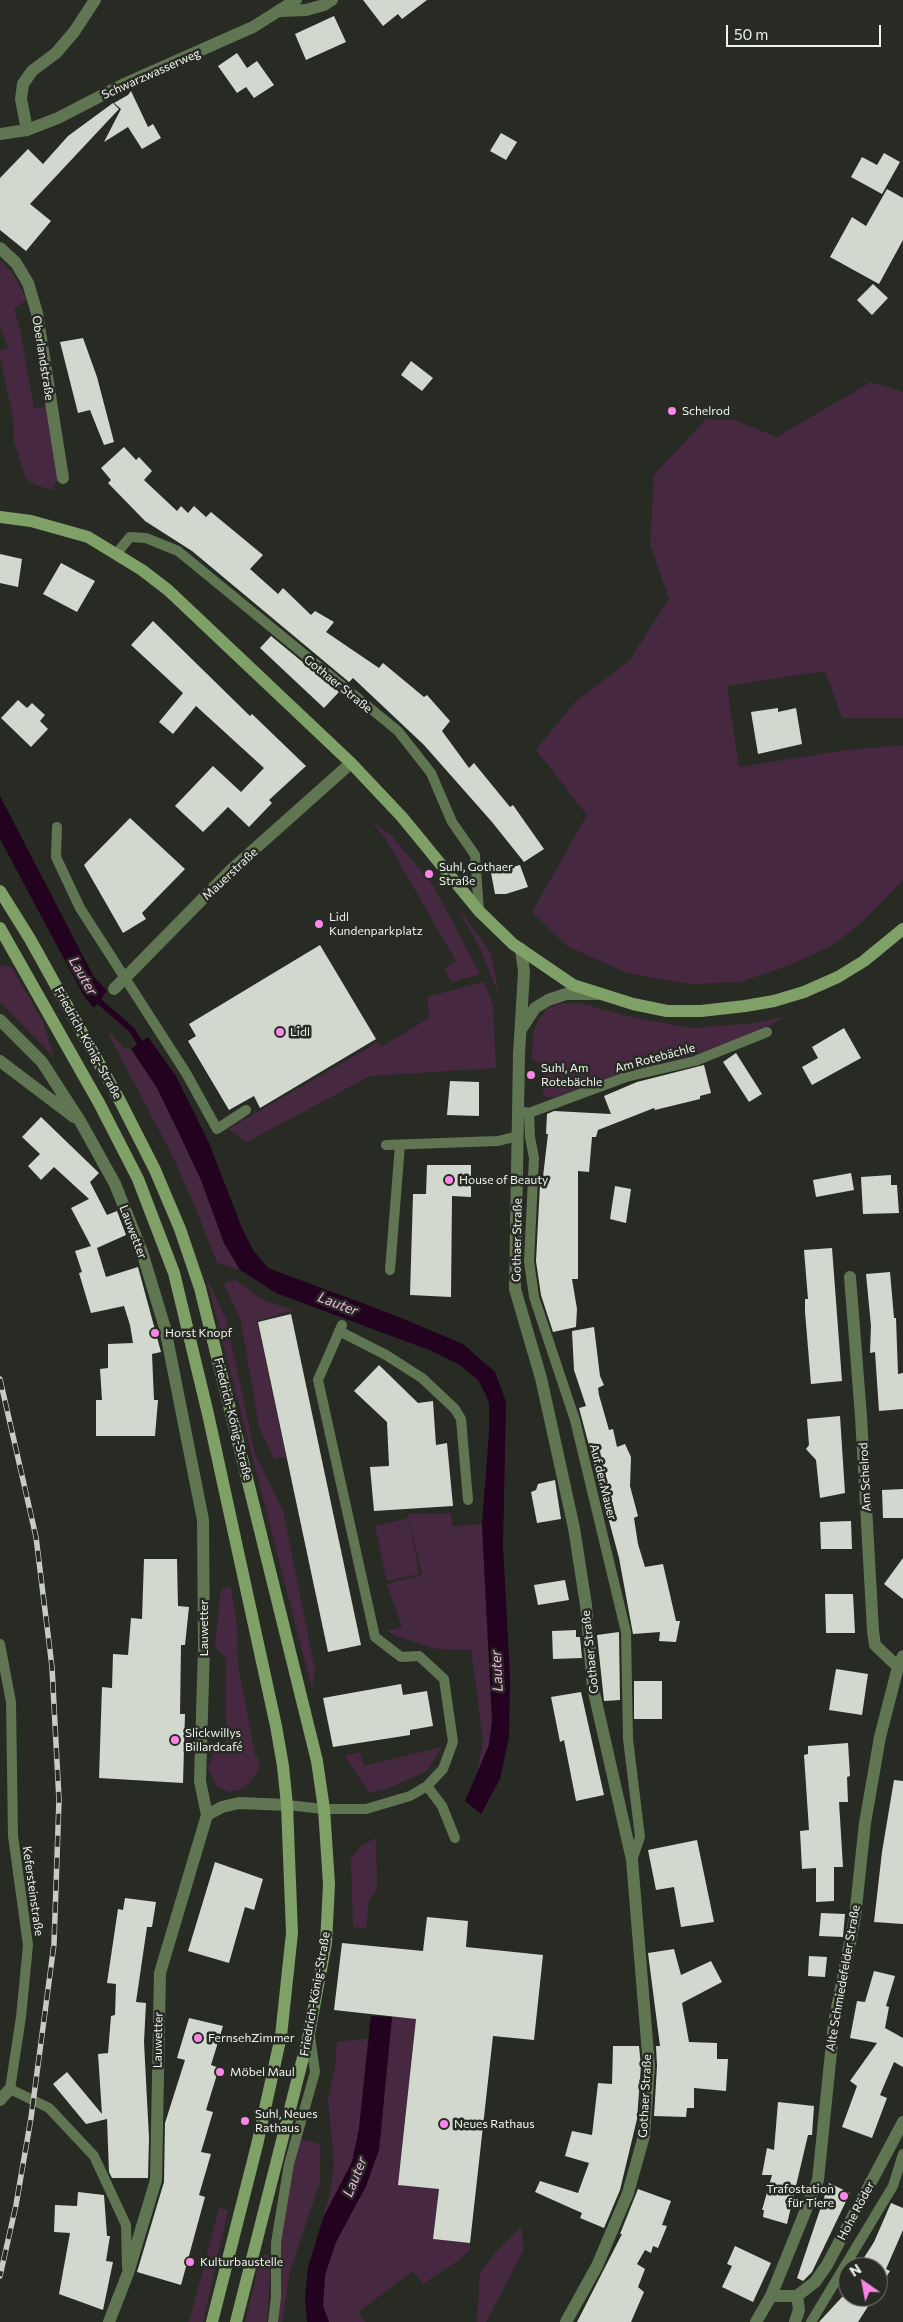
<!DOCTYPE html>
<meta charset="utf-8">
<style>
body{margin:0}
#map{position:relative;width:903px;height:2322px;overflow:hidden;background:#272b24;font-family:Commissioner,sans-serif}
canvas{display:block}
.north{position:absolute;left:838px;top:2257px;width:50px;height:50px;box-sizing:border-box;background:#272b24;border:1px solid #777b74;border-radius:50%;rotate:327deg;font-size:14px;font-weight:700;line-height:20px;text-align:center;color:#eff3ed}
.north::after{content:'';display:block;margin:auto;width:18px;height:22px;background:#fa87e7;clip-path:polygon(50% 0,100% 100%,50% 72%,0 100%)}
.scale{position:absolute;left:726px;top:25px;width:155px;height:22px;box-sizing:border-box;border:2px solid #eff3ed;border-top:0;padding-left:6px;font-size:15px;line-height:18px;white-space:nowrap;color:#eff3ed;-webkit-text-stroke:4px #272b24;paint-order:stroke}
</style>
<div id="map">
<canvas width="903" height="2322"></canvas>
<div class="north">N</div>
<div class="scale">50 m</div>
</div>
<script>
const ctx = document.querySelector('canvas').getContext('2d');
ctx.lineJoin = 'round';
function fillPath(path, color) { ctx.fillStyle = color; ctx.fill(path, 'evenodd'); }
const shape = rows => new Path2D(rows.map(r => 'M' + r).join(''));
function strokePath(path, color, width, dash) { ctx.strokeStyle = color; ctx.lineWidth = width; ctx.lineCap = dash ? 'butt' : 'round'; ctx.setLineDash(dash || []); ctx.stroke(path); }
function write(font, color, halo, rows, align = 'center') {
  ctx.font = font + ' Commissioner,sans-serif'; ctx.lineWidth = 5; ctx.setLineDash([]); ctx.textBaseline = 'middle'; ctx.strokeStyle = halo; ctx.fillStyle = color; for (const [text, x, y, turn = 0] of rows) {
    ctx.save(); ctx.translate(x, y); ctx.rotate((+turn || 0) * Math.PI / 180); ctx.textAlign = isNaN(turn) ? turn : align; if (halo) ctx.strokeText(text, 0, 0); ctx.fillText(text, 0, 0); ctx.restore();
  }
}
fillPath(shape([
 [0,260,12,272,27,300,14,308,20,329,34,408,47,407,58,478,52,490,33,484,25,477,14,442,14,423,0,357,0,350,8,348,0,325],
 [871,382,903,392,903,718,842,718,825,671,727,686,739,767,846,750,903,745,903,880,862,922,833,945,793,964,740,982,690,984,627,973,567,946,532,912,587,815,536,750,575,702,629,661,669,599,650,544,654,475,706,419,734,420,777,437],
 [370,820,390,834,433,885,480,974,452,982,444,969,456,961,385,838],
 [456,905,491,953,499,996,481,950],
 [3,965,12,967,21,984,43,1022,54,1057,0,1002,0,966],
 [484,982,493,1005,496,1068,370,1076,247,1142,228,1129,378,1042,381,1047,429,1018,427,997],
 [562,1003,580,1003,626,1016,692,1028,754,1023,787,1016,766,1028,730,1043,683,1058,630,1071,553,1098,547,1097,543,1094,544,1064,532,1059,533,1033,539,1019,547,1008],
 [105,1027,125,1049,131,1049,157,1088,201,1180,224,1243,240,1270,217,1263,194,1204,172,1155],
 [206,1277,226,1318,255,1454,283,1511,315,1669,312,1689],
 [236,1280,261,1299,293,1310,257,1321,286,1457,274,1459,259,1427,241,1321,224,1283],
 [451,1513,452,1526,482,1524,492,1721,489,1745,477,1774,483,1740,471,1650,437,1649,398,1637,387,1631,402,1627,387,1584,422,1575,409,1519,419,1574,387,1581,375,1526,409,1518,408,1514],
 [231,1586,237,1627,238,1665,255,1755,260,1761,259,1769,250,1783,239,1790,229,1792,216,1786,208,1768,214,1749,226,1746,226,1659,215,1646,221,1589],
 [442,1747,427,1771,389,1788,369,1793,345,1756,360,1752,364,1766],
 [376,1838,377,1890,369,1900,366,1929,353,1927,351,1859,362,1845],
 [417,2008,398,2185,439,2189,433,2239,470,2243,470,2250,459,2260,423,2284,413,2271,358,2312,365,2322,329,2322,323,2306,325,2275,336,2242,366,2186,379,2150,392,2017,400,2017],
 [368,2038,359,2129,352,2162,323,2218,330,2193,334,2167,328,2098,335,2068,337,2042],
 [300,2139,320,2144,320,2182,290,2271,282,2322,278,2322,281,2244,286,2197],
 [219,2208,228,2210,203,2322,189,2322],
 [521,2227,524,2249,486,2322,477,2322,480,2273,497,2251],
 [266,2254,271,2258,267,2322,245,2322,261,2256]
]), '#462841');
fillPath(shape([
 [0,796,84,958,94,977,107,991,94,1008,84,996,0,839],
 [148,1037,176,1076,209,1143,242,1228,253,1250,268,1268,394,1315,463,1344,495,1372,506,1402,503,1546,510,1677,509,1737,500,1779,481,1814,465,1801,489,1745,492,1721,482,1524,489,1433,489,1403,486,1395,478,1380,460,1365,432,1351,276,1293,240,1270,224,1243,201,1180,179,1133,157,1088,131,1049],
 [371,2016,392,2017,379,2150,366,2186,336,2242,325,2275,323,2306,329,2322,307,2322,305,2298,308,2268,323,2218,352,2162,359,2129]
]), '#22021e');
strokePath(shape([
 [94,997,132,1030,143,1049]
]), '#22021e', 6);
fillPath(shape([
 [363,0,427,0,402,19,398,14,383,26],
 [334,16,346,42,306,60,295,34],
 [237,53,247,68,257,61,274,85,254,98,246,87,237,93,218,66],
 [131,91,148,127,153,124,161,138,142,149,128,127,104,142,121,109,114,103,128,95],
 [113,103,119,109,30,204,51,221,26,251,0,230,0,178,28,149,43,164,68,136],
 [501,133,517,142,506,160,490,151],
 [884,153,900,162,882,194,851,177,862,157,877,165],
 [887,189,903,198,903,240,879,284,830,257,852,217,866,226],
 [873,284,888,298,872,315,857,300],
 [83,338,97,377,114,442,104,445,90,410,78,413,60,342],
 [411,361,433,378,422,391,401,375],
 [124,447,136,460,139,457,152,471,144,480,177,511,181,506,188,513,194,506,206,517,211,512,263,555,250,569,278,594,283,588,311,615,315,611,334,622,326,632,379,668,383,663,424,697,427,695,450,721,442,731,469,768,474,763,510,807,513,805,544,849,524,862,492,822,424,745,353,678,349,682,192,551,145,521,108,483,111,480,101,468],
 [0,554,22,559,18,587,0,583],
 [61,563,95,581,77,612,43,594],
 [153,621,250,716,252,714,306,766,269,800,272,803,249,827,228,807,203,832,175,806,213,766,241,792,264,768,196,706,173,734,159,722,183,693,131,645],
 [271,636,339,692,324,708,260,648],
 [18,700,27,708,32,703,45,715,40,721,48,729,31,747,1,718],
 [778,708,778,712,796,708,802,744,758,754,751,712],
 [130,818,185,869,142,913,146,919,123,933,84,865],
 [520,865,528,887,506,894,495,894,491,873],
 [320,945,376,1039,260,1108,254,1096,229,1110,188,1041,196,1036,189,1024],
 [844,1028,861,1058,812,1085,802,1067,818,1058,812,1047],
 [736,1053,762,1094,749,1102,723,1062],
 [704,1065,711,1093,700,1096,700,1099,655,1110,654,1108,598,1130,596,1137,592,1137,589,1172,578,1171,578,1279,572,1279,577,1309,576,1327,553,1332,541,1295,536,1261,540,1185,542,1185,548,1134,546,1134,547,1114,554,1111,611,1114,604,1096,637,1082],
 [450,1081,479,1082,479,1116,447,1115],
 [41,1117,99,1173,90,1182,107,1215,117,1211,126,1235,97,1248,106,1277,138,1267,161,1352,152,1354,154,1400,158,1400,155,1436,96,1436,96,1400,102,1400,100,1369,108,1368,108,1344,133,1343,130,1325,124,1306,91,1313,79,1273,82,1272,75,1251,91,1246,71,1208,89,1199,54,1167,41,1180,28,1166,40,1154,22,1137],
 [427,1165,471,1165,471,1197,452,1196,451,1297,410,1295,413,1194,426,1194],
 [851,1173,854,1190,816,1197,813,1180],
 [891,1175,891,1185,897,1185,899,1213,863,1214,861,1177],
 [615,1186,631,1189,626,1223,610,1219],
 [832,1248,842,1381,811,1384,805,1312,805,1299,808,1299,804,1250],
 [890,1272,894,1318,896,1318,898,1374,903,1373,903,1409,879,1411,875,1352,870,1353,871,1326,866,1274],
 [291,1314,361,1645,328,1652,258,1322],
 [594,1327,600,1376,604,1385,598,1388,599,1395,609,1430,613,1429,617,1447,625,1444,631,1457,630,1486,638,1516,634,1518,638,1544,645,1567,663,1564,676,1621,680,1621,676,1642,659,1641,660,1632,633,1634,619,1558,579,1408,586,1406,574,1370,572,1331],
 [379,1365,418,1403,433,1401,436,1445,447,1443,453,1506,374,1511,370,1467,389,1466,387,1422,354,1391],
 [840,1416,845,1493,820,1498,816,1460,806,1449,809,1445,807,1419],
 [555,1480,561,1519,537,1523,531,1492,536,1490,538,1484],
 [903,1489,903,1518,883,1518,882,1490],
 [851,1521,852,1549,821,1549,820,1522],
 [903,1558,903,1599,884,1584],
 [144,1559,177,1559,178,1606,189,1607,185,1645,181,1645,180,1714,185,1714,183,1783,99,1778,102,1687,112,1688,113,1654,128,1655,131,1618,142,1619],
 [565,1580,569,1600,538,1605,534,1585],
 [825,1594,853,1594,855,1633,826,1633],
 [576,1630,576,1637,580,1637,582,1658,553,1659,552,1631],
 [619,1632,620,1700,604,1701,597,1635],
 [836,1669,868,1674,862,1715,829,1710],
 [634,1681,662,1681,662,1719,634,1719],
 [401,1684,403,1695,427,1691,433,1726,410,1730,410,1735,333,1747,323,1698],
 [581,1692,604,1795,576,1801,564,1740,560,1742,551,1697],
 [848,1743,850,1776,847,1777,848,1802,839,1802,843,1867,834,1867,834,1901,816,1902,816,1868,802,1869,800,1831,809,1830,804,1755,808,1754,808,1746],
 [894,1780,903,1781,903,1924,874,1922,882,1852],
 [697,1840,714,1922,681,1927,674,1887,656,1890,648,1850],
 [215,1862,263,1879,254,1910,245,1907,229,1963,188,1951],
 [125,1898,156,1902,152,1927,147,1927,136,2002,146,2003,144,2042,149,2138,148,2178,112,2178,109,2172,107,2119,86,2124,53,2084,67,2072,102,2114,98,2054,108,2053,111,2016,115,2015,116,1984,107,1983,118,1909,123,1910],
 [821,1913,845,1914,843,1937,819,1936],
 [427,1917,468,1921,466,1947,543,1955,534,2040,493,2036,470,2243,433,2239,439,2189,398,2185,416,2019,334,2010,342,1943,423,1951],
 [674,1949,681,1975,711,1961,722,1982,682,2003,689,2042,717,2043,717,2059,728,2059,726,2091,694,2088,694,2108,687,2108,686,2117,654,2116,657,2066,656,2046,660,2046,648,1953],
 [809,1956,827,1957,825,1977,808,1976],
 [874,1971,895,1976,886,2006,889,2007,885,2028,903,2038,903,2067,894,2062,880,2095,887,2098,872,2138,842,2127,857,2086,850,2081,877,2043,850,2038,857,2001,865,2002],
 [189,2018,223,2026,211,2065,219,2068,206,2110,213,2112,201,2152,211,2154,199,2195,205,2197,181,2285,137,2272,164,2182,165,2123,185,2060,177,2058],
 [613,2046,639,2046,641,2066,637,2119,620,2190,604,2228,580,2218,582,2213,535,2192,540,2181,578,2193,589,2163,565,2156,572,2131,592,2135,598,2083,612,2084],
 [778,2102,814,2106,812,2135,808,2135,787,2224,763,2217,764,2210,762,2210,772,2175,762,2175,767,2148,774,2150],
 [829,2183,850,2193,812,2272,803,2281,797,2278],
 [638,2189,671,2201,662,2225,667,2226,658,2248,653,2246,651,2253,645,2250,637,2264,645,2269,638,2287,644,2292,631,2322,577,2322,622,2234,620,2234],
 [78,2192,104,2195,107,2236,110,2236,106,2261,113,2262,103,2310,59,2294,70,2233,54,2232,55,2205,77,2206],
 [891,2203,903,2208,903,2230,886,2269,890,2271,878,2290,878,2267,858,2267,874,2242],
 [735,2246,771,2263,753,2302,722,2287,732,2266,727,2264],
 [842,2297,874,2297,858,2322,819,2322]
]), '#d2d8ce');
strokePath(shape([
 [117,553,130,537,146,538,178,551,398,731,431,773,452,822,475,855,479,911],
 [57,827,56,857,80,908,186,1073,217,1129,246,1110],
 [524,1112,529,1113,626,1077,695,1061,767,1032],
 [529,1113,530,1137,534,1158,529,1261,534,1297,575,1420,626,1632,628,1739,640,1837,632,1860],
 [386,1145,498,1141,518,1136],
 [390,1270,400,1145],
 [339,1331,386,1355,422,1378,455,1409,461,1419,468,1500],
 [0,1644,11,1702,13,1836,28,1945,21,2017,10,2089,49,2108,94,2156,126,2225,127,2267],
 [427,1786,442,1806,455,1838],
 [287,1805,324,1809,366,1809,410,1796,427,1786,443,1769,453,1742,444,1679,419,1656,401,1657,375,1637,318,1380,342,1325],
 [273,2322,276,2297,276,2243,280,2218,289,2164,315,2072,310,2036],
 [811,2322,893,2186,903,2154]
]), '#607551', 10);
strokePath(shape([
 [280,11,306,10,324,5,332,0],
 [27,130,21,99,23,84,32,71,56,53,74,32,95,0],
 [0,248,16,263,28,283,37,313,63,478],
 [521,949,524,972,519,1054,515,1289,541,1378,574,1528,586,1605,593,1688,632,1860,649,2066,644,2136,628,2193,597,2266,566,2322],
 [114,989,231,870,351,763],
 [0,1020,42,1062,80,1121,115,1184,142,1252,165,1328,203,1520,204,1647,200,1781,207,1815,160,1973,156,2180,128,2273,109,2322],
 [522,1028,535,1008,548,1000,566,994,597,994],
 [0,1061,74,1117],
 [850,1277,861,1416,873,1631,875,1645,898,1667],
 [207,1815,222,1807,239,1803,287,1805],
 [0,2100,10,2089],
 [771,2296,797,2296,815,2282,827,2265,903,2122],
 [756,2322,771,2296,818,2180,834,2023,855,1917,865,1823,880,1737,898,1667,903,1656],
 [795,2322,799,2310,797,2296]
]), '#607551', 12);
strokePath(shape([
 [0,134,27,130,58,118,122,85,253,27,296,0]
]), '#607551', 12);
strokePath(shape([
 [0,517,31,521,88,537,142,570,168,590,351,763,402,817,479,911,513,944,573,985,633,1004,667,1011,701,1011,745,1006,774,1001,804,992,838,977,864,961,903,929],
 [0,891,30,939,120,1101,155,1170,180,1229,200,1288,317,1761,324,1809,329,1884,326,1943,309,2034,236,2322],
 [0,928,99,1103,138,1179,174,1273,208,1414,276,1726,283,1766,287,1805,292,1933,281,2036,257,2145,212,2322]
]), '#7fa066', 12);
const rail = shape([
 [0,1379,36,1537,52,1667,59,1800,54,1944,31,2118,16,2205,0,2276]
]);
strokePath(rail, '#c7cbc5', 5.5);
strokePath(rail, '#272b24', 4, [11]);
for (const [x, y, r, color] of [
 [672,411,5,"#fa87e7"],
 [429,874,5,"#fa87e7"],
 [319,924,5,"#fa87e7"],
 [280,1032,5,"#fa87e7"],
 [531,1075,5,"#fa87e7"],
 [449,1180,5,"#fa87e7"],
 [155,1333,5,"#fa87e7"],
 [175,1740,5,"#fa87e7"],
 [198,2038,5,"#fa87e7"],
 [220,2072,5,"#fa87e7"],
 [245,2121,5,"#fa87e7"],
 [444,2124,5,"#fa87e7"],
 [844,2196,5,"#fa87e7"],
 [190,2262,5,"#fa87e7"]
]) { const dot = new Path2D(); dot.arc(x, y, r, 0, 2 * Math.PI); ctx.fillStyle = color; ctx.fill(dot); strokePath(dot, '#272b24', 2); }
write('12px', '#eff3ed', '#272b24', [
 ["Schwarzwasserweg",151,74,-24],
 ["Oberlandstraße",43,358,81],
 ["Gothaer Straße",338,684,39],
 ["Mauerstraße",230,874,-43],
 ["Friedrich-König-Straße",88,1043,61],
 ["Am Rotebächle",655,1058,-15],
 ["Lauwetter",133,1232,69],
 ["Gothaer Straße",517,1240,-89],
 ["Friedrich-König-Straße",233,1419,76],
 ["Am Schelrod",865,1477,-93],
 ["Auf der Mauer",603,1482,76],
 ["Lauwetter",204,1628,-90],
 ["Gothaer Straße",590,1652,-96],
 ["Kefersteinstraße",33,1891,82],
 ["Alte Schmiedefelder Straße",843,1978,-80],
 ["Friedrich-König-Straße",315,1994,-80],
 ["Lauwetter",158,2040,-89],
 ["Gothaer Straße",645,2096,-87],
 ["Hohe Röder",856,2211,-62]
]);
write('12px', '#eff3ed', '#272b24', [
 ["Schelrod",682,411],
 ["Suhl, Gothaer",439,867],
 ["Straße",439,881],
 ["Lidl",329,917],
 ["Kundenparkplatz",329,931],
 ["Lidl",290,1032],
 ["Suhl, Am",541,1068],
 ["Rotebächle",541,1082],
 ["House of Beauty",459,1180],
 ["Horst Knopf",165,1333],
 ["Slickwillys",185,1733],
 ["Billardcafé",185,1747],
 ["FernsehZimmer",208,2038],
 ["Möbel Maul",230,2072],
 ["Suhl, Neues",255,2114],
 ["Rathaus",255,2128],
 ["Neues Rathaus",454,2124],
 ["Trafostation",834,2189,"right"],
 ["für Tiere",834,2203,"right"],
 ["Kulturbaustelle",200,2262]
], 'left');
write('italic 14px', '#f5b3e7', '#272b24', [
 ["Lauter",83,976,60],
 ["Lauter",338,1304,21],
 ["Lauter",497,1671,-93],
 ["Lauter",355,2177,-68]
]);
</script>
